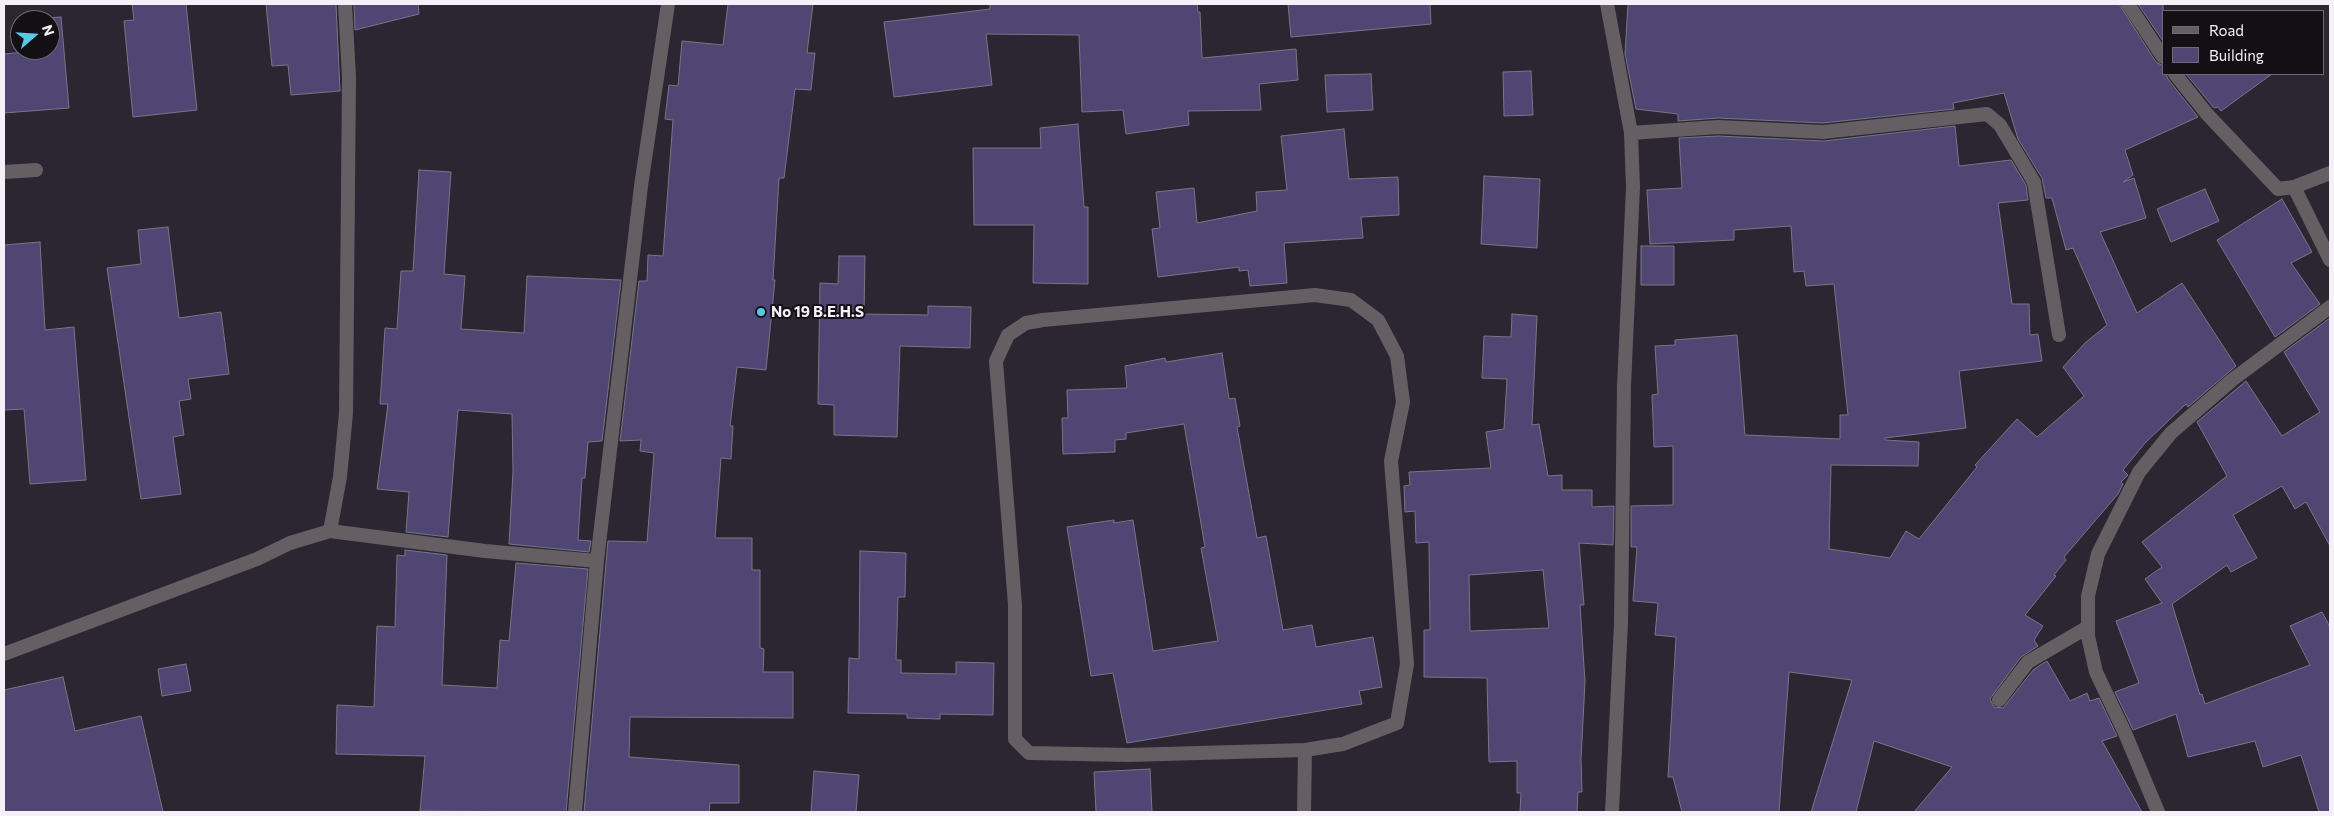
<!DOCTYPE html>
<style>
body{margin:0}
#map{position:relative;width:2334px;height:816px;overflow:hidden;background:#2c2532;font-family:Commissioner,sans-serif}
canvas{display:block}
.frame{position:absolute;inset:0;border:5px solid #f5f0f8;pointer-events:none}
.legend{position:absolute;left:2162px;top:10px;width:162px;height:65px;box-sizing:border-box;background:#131015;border:1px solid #6d6a70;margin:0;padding:6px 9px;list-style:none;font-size:15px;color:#f5f0f8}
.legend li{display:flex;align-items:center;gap:10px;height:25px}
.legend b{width:25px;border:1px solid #6d6a70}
.north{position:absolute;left:10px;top:10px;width:50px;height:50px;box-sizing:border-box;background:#131015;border:1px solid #6d6a70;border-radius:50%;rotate:71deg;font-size:14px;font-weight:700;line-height:20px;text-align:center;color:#f5f0f8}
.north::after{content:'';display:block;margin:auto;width:18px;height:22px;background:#58c9e3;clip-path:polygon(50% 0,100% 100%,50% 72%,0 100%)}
</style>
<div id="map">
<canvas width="2334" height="816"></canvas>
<div class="frame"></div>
<ul class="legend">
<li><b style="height:6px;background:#655f64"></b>Road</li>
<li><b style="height:14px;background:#4f4673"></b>Building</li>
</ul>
<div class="north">N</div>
</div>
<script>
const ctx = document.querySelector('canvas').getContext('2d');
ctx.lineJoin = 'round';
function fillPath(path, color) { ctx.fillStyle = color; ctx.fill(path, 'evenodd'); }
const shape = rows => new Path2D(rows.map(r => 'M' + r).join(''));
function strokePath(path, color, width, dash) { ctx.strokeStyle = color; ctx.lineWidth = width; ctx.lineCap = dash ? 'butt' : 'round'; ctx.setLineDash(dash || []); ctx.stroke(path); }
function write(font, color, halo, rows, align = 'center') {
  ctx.font = font + ' Commissioner,sans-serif'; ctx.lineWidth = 4; ctx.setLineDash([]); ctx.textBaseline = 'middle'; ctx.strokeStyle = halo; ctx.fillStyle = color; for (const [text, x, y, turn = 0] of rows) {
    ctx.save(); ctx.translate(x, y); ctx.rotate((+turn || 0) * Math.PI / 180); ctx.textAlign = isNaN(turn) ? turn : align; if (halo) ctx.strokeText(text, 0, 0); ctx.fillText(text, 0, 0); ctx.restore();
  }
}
const building = shape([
 [132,4,186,4,197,110,133,117,124,21,134,20,132,4],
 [266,4,336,4,340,91,291,95,288,65,272,66,266,4],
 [354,4,418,4,419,14,355,30,354,4],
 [728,4,813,4,807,53,815,53,811,90,795,89,784,178,779,178,773,280,775,280,766,370,737,367,730,426,733,426,731,459,721,458,715,538,752,538,752,570,760,570,760,648,764,649,763,672,793,672,793,718,630,717,629,757,739,765,739,803,710,803,709,812,584,812,608,541,647,542,654,453,640,451,641,440,620,441,639,281,647,281,648,255,663,256,673,120,665,119,669,85,678,86,682,41,723,45,728,4],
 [990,4,1197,4,1198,12,1200,12,1202,58,1296,49,1298,80,1259,84,1261,110,1188,111,1189,125,1126,134,1123,110,1082,112,1079,35,986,34,992,85,894,97,884,22,990,9,990,4],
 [1288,4,1430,4,1431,24,1291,37,1288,4],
 [1628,4,2119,4,2156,62,2163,66,2163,74,2166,74,2168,79,2198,117,2125,150,2133,175,2123,182,2134,178,2146,218,2100,232,2137,313,2182,283,2236,366,2188,407,2186,404,2145,443,2123,470,2128,475,2121,482,2123,484,2118,494,2064,557,2066,560,2054,575,2056,576,2025,615,2043,626,2034,640,2038,646,2021,657,1990,699,1994,707,2003,708,2034,669,2047,661,2070,701,2087,693,2090,701,2099,698,2117,736,2102,741,2142,812,1914,812,1952,767,1874,741,1856,812,1811,812,1852,680,1789,672,1779,812,1682,812,1673,777,1668,777,1676,637,1655,635,1658,603,1633,601,1637,547,1631,547,1631,506,1673,505,1673,446,1654,447,1652,395,1658,394,1655,346,1675,345,1675,340,1737,335,1745,435,1840,439,1840,415,1848,415,1834,284,1806,286,1804,271,1794,272,1791,226,1734,230,1734,240,1650,244,1647,190,1682,188,1679,138,1718,136,1824,141,1955,126,1959,166,2011,160,2026,185,2028,200,1998,203,2012,304,2029,304,2030,335,2038,334,2042,361,1959,371,1966,428,1885,438,1885,440,1919,442,1918,466,1831,465,1829,549,1890,558,1906,531,1919,539,1977,467,1975,465,2017,419,2037,437,2084,396,2063,367,2085,343,2107,325,2073,248,2066,250,2052,198,2046,198,2042,178,2018,139,2004,93,1953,103,1954,109,1823,123,1718,118,1678,121,1678,114,1636,109,1625,54,1628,4],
 [2138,4,2163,4,2163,41,2138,4],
 [61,17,69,108,4,113,4,54,50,50,50,20,34,19,61,17],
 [1531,71,1533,115,1504,116,1503,72,1531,71],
 [1371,74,1373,110,1327,112,1325,75,1371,74],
 [2186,74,2272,74,2221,111,2218,107,2214,108,2186,74],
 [1078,124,1084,207,1088,207,1088,284,1033,283,1034,225,974,225,973,148,1041,148,1040,128,1078,124],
 [1344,129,1349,179,1398,177,1399,215,1361,217,1363,238,1284,243,1287,283,1250,286,1248,270,1239,271,1239,267,1158,277,1152,229,1160,228,1156,192,1194,188,1197,223,1257,211,1256,192,1287,190,1281,136,1344,129],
 [419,170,451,172,444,274,465,276,461,329,524,333,527,276,621,280,602,441,588,442,585,478,582,478,578,540,591,541,589,552,509,544,513,471,512,414,458,410,448,537,406,532,409,492,377,489,388,404,380,404,385,328,397,329,401,271,413,271,419,170],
 [1484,176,1540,179,1537,248,1481,244,1484,176],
 [2205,189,2219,221,2171,242,2157,209,2205,189],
 [2282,199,2312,252,2291,263,2320,304,2275,337,2217,240,2282,199],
 [168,227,179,318,221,312,229,374,188,379,191,399,179,401,184,435,173,437,181,494,141,499,107,268,141,264,138,230,168,227],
 [40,242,45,330,74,327,86,480,30,484,24,409,4,410,4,245,40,242],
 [1641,246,1674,246,1674,285,1641,285,1641,246],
 [839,256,865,256,864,314,928,315,928,306,971,307,970,348,900,346,897,437,834,435,834,405,818,404,820,283,838,284,839,256],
 [1512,314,1537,316,1532,425,1539,424,1548,476,1562,475,1562,490,1592,490,1592,507,1614,506,1613,545,1579,543,1584,605,1580,605,1585,682,1581,759,1582,792,1578,792,1577,812,1520,812,1521,793,1517,793,1517,761,1489,762,1487,678,1424,677,1424,630,1430,630,1429,542,1416,543,1415,511,1405,512,1404,486,1410,485,1409,472,1491,468,1486,432,1504,429,1507,379,1482,378,1484,336,1511,337,1512,314],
 [1543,570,1549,628,1470,631,1469,575,1543,570],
 [2330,318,2330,546,2306,502,2295,509,2282,486,2233,515,2257,558,2231,572,2227,565,2172,604,2200,695,2202,694,2205,704,2310,665,2290,626,2322,612,2330,627,2330,812,2319,812,2301,755,2263,767,2255,741,2188,757,2176,714,2133,730,2115,692,2139,683,2116,621,2162,603,2145,579,2162,567,2142,542,2227,476,2197,422,2246,381,2282,436,2320,412,2284,352,2330,318],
 [1222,353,1229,399,1235,398,1240,426,1237,427,1257,538,1266,536,1283,630,1312,625,1316,647,1373,637,1382,687,1359,691,1362,704,1127,743,1113,673,1091,676,1067,527,1114,520,1114,523,1133,520,1153,651,1218,641,1201,548,1205,547,1184,424,1126,433,1126,439,1115,440,1115,452,1063,454,1062,418,1068,418,1067,390,1127,388,1125,366,1165,358,1166,362,1222,353],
 [405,550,447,555,442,685,497,688,500,640,509,641,516,563,588,569,566,812,420,811,425,756,336,754,337,705,374,707,377,626,395,627,397,555,405,556,405,550],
 [860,551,906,553,905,597,898,597,896,660,901,660,901,673,956,674,956,662,994,663,993,715,940,714,940,719,907,718,907,714,848,713,849,658,859,659,860,551],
 [186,664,191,691,162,696,158,669,186,664],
 [63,677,75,731,141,716,163,812,4,812,4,690,63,677],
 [1150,769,1152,812,1096,812,1094,772,1150,769],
 [814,771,859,775,856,812,811,812,814,771]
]);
fillPath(building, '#4f4673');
strokePath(building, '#787686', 1);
strokePath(shape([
 [1607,4,1631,133,1633,187,1624,386,1621,623,1612,812],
 [2128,4,2163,57],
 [2175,74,2207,114,2278,189,2294,187,2330,173],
 [1631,133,1718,127,1823,132,1987,114,2000,125,2034,182,2059,335],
 [4,172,36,170],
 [2294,187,2330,260],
 [1315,295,1351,300,1378,320,1397,356,1403,402,1391,461,1407,664,1397,723,1343,744,1305,750,1128,755,1029,753,1015,739,1015,605,996,361,1008,335,1026,323,1043,320,1315,295],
 [330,531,340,477,346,413,349,77,345,4],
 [4,654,257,559,290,543,330,531,485,551,597,561],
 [1999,700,2028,662,2088,627],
 [575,812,597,561,641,186,668,4],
 [1304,812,1305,750],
 [2158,812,2125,733,2096,672,2088,636,2088,596,2098,554,2139,472,2171,433,2232,380,2330,307]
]), '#655f64', 14);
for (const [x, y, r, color] of [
 [761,312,5,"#58c9e3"]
]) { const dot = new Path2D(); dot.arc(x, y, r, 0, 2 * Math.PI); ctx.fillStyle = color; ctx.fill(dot); strokePath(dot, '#131015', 2); }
write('bold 15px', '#f5f0f8', '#131015', [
 ["No 19 B.E.H.S",771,312]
], 'left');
</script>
